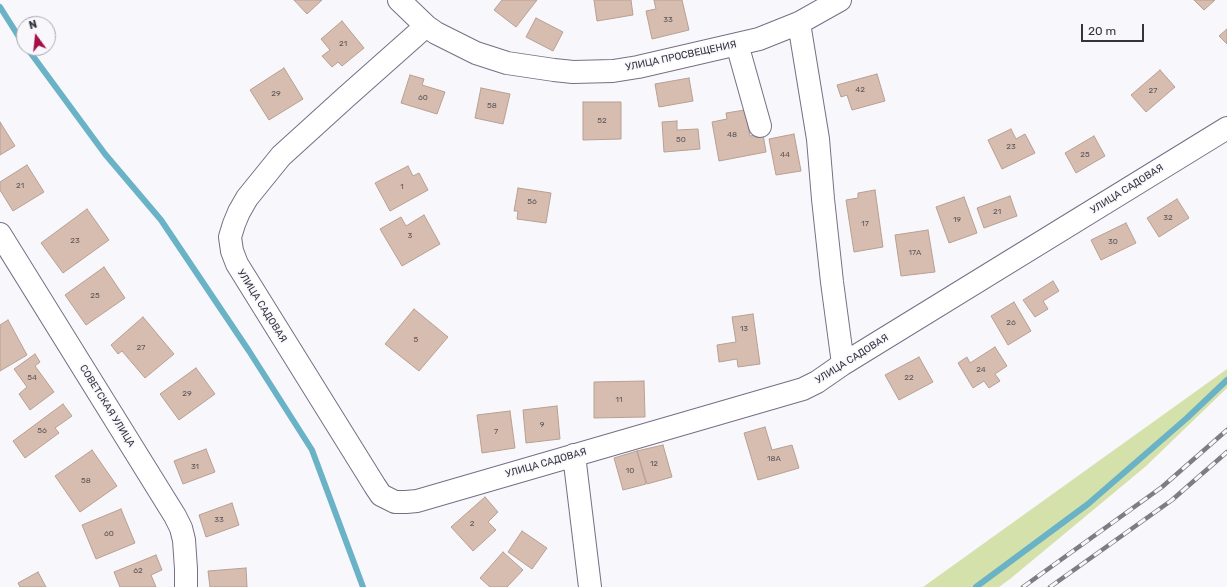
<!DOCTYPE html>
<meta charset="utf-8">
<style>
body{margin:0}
#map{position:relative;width:1227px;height:587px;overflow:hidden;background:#f8f7fc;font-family:Rubik,sans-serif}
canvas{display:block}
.north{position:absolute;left:16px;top:16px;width:40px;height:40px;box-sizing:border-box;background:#f8f7fc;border:1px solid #aaa9b0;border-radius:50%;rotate:345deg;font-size:11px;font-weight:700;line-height:16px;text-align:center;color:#36333d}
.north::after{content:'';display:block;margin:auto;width:14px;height:18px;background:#a50e46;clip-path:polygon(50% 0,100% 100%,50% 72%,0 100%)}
.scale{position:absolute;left:1081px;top:24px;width:63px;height:18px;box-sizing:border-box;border:2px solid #36333d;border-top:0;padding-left:5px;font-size:12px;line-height:14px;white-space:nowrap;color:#36333d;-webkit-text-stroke:3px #f8f7fc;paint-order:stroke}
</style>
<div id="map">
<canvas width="1227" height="587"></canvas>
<div class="north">N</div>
<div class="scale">20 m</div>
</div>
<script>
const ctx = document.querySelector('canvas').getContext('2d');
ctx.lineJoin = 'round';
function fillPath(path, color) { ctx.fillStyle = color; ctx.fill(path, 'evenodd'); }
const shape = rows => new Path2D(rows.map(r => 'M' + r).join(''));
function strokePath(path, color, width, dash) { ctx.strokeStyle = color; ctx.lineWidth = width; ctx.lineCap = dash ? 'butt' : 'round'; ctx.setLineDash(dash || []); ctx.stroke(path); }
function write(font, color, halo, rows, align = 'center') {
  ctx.font = font + ' Rubik,sans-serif'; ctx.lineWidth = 3; ctx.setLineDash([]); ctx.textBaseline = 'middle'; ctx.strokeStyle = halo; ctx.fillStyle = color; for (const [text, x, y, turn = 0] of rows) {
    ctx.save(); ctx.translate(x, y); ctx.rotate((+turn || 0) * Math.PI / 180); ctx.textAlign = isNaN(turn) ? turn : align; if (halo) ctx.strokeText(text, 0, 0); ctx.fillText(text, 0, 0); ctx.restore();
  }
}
fillPath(shape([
 [1227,369,1227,388,1145,467,1010,579,999,587,923,587]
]), '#d4e1ab');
strokePath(shape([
 [0,7,24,45],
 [27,48,105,154,161,220,249,351,312,450,363,587],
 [976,587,1088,504,1187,418,1227,380]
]), '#6ab2c6', 6);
const building = shape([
 [294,0,322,0,307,14,294,0],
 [502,0,537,0,516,27,494,10,502,0],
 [594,0,631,0,633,15,597,21,594,0],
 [654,0,682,0,689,30,652,39,646,11,656,9,654,0],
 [1194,0,1215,0,1204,10,1194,0],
 [536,18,563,32,553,51,526,37,536,18],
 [342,21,364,48,342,66,338,62,332,67,322,56,330,50,321,39,342,21],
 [1227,29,1227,44,1219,36,1227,29],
 [284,68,303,99,269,120,250,90,284,68],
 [1160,70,1175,87,1146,112,1131,95,1160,70],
 [877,74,885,101,852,110,847,95,841,97,837,85,877,74],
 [410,75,424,79,422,85,445,92,437,114,401,103,410,75],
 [689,78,693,101,659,107,655,84,689,78],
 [481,88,510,94,503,124,475,118,481,88],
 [583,102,621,102,621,139,583,140,583,102],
 [745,110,750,136,763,134,766,152,719,161,712,122,727,119,726,113,745,110],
 [677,121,677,130,698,129,700,149,664,152,662,122,677,121],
 [0,122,15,146,0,155,0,122],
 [1011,129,1016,139,1025,134,1035,153,1002,169,988,140,1011,129],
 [794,134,801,171,776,175,769,139,794,134],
 [1094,136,1105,156,1076,173,1065,153,1094,136],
 [27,165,44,192,13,211,0,190,0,182,27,165],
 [408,166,413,176,419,173,428,190,390,211,375,183,408,166],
 [518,188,551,193,546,223,517,219,518,211,514,211,518,188],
 [875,190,883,247,854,252,846,200,858,198,858,193,875,190],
 [1010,196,1017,216,984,228,977,208,1010,196],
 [964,197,977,233,949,243,936,207,964,197],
 [1177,199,1189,218,1159,237,1147,218,1177,199],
 [87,209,109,240,63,273,41,243,87,209],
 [424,215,440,244,402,266,380,229,401,217,406,226,424,215],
 [1126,223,1136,243,1101,260,1091,240,1126,223],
 [928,230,935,272,901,276,895,235,928,230],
 [104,267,125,298,86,325,65,295,104,267],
 [1053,281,1059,291,1043,301,1048,309,1035,317,1023,300,1053,281],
 [1014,302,1031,331,1008,345,991,316,1014,302],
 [414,309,448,337,419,371,385,344,414,309],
 [753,314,760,364,738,367,737,359,719,362,717,345,736,342,732,317,753,314],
 [143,317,174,354,145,378,122,351,118,354,111,345,143,317],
 [8,320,27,355,0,371,0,325,8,320],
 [995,347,1007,366,995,374,1000,381,989,388,984,381,973,388,958,363,967,357,970,363,995,347],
 [35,354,40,362,35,366,54,392,30,410,19,394,27,387,14,369,35,354],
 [919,357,933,382,899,400,885,375,919,357],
 [196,368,215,394,179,420,160,394,196,368],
 [644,381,645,417,594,418,594,382,644,381],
 [63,404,72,416,55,428,59,433,25,458,13,441,63,404],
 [557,406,560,439,526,443,523,410,557,406],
 [510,411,515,448,482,453,477,415,510,411],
 [765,427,772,450,792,445,799,468,758,480,744,433,765,427],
 [663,445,672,477,647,484,637,451,663,445],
 [206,449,215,472,183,484,174,461,206,449],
 [92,450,117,486,80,512,55,476,92,450],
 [637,451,646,484,623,490,614,458,637,451],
 [485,497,498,512,488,522,496,530,473,551,451,527,485,497],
 [232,503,239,525,206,537,199,515,232,503],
 [121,509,135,543,96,559,82,525,121,509],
 [522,531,547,548,532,569,508,552,522,531],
 [503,552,523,570,507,587,490,587,480,578,503,552],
 [156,555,162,570,151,575,156,587,120,587,114,572,156,555],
 [246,568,247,587,210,587,208,571,246,568],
 [38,572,46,587,20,587,18,583,38,572]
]);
fillPath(building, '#d7bdaf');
strokePath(building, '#b89f92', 1);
const minor = shape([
 [399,0,426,26,436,33,476,53,507,63,554,70,573,72,613,71,638,67,759,39,799,23,840,0],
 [799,23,818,139,823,199,832,282,843,364],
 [426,26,346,97,281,156,247,198,239,212,234,224,230,237,232,251,237,264,375,486,381,495,395,502,406,502,417,501,803,389,817,382,843,364,1227,128],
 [737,44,760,126],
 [0,234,175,516,181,528,184,540,186,569,186,587],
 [574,455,590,587]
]);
strokePath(minor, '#766f85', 24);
strokePath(minor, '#fff', 22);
const rail = shape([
 [1023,587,1162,487,1227,430],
 [1050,587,1172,500,1227,452]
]);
strokePath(rail, '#7f7c84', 4.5);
strokePath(rail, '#f8f7fc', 3, [9]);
write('8px', '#5e565a', null, [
 ["33",668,20],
 ["21",343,44],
 ["42",860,90],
 ["27",1153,91],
 ["29",276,94],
 ["60",423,98],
 ["58",492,106],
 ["52",602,121],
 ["48",732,135],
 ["50",681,140],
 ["23",1011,147],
 ["44",785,155],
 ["25",1085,155],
 ["21",20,186],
 ["1",402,187],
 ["56",532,202],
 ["21",997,212],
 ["32",1168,218],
 ["19",957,220],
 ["17",865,224],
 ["3",410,236],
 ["23",75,241],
 ["30",1113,242],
 ["17А",915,253],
 ["25",95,296],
 ["26",1011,323],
 ["13",744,329],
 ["5",416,340],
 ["27",141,348],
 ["24",981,370],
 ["54",32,378],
 ["22",909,378],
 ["29",187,394],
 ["11",619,400],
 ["9",542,425],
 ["56",42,431],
 ["7",496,432],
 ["18А",774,459],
 ["12",654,464],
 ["31",195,467],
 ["10",630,471],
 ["58",86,481],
 ["33",219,520],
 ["2",472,524],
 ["60",109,534],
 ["62",138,571]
]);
write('10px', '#36333d', '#f8f7fc', [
 ["УЛИЦА ПРОСВЕЩЕНИЯ",681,56,-12],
 ["УЛИЦА САДОВАЯ",1127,189,-32],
 ["УЛИЦА САДОВАЯ",262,306,58],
 ["УЛИЦА САДОВАЯ",852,359,-32],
 ["СОВЕТСКАЯ УЛИЦА",107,406,58],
 ["УЛИЦА САДОВАЯ",546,463,-16]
]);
</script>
